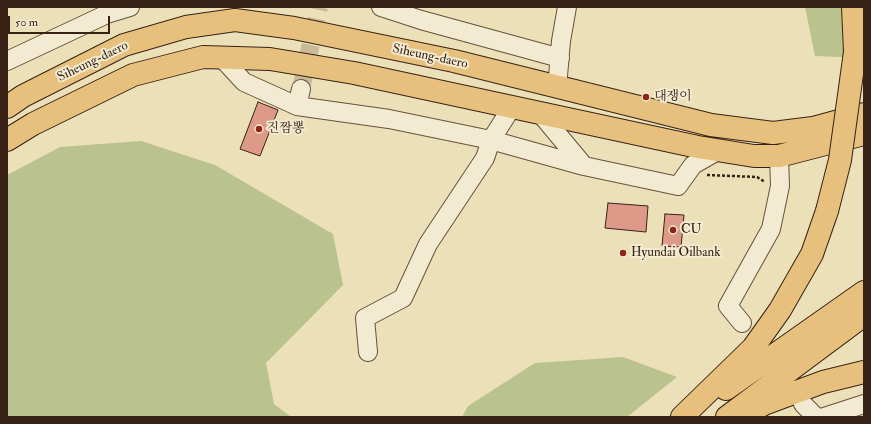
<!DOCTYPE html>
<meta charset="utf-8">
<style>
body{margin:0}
#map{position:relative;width:871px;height:424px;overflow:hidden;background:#ece0b8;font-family:"IM FELL Double Pica",serif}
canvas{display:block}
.frame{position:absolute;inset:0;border:8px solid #382216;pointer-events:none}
.scale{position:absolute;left:8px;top:16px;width:102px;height:18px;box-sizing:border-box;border:2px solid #382216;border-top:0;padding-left:5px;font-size:12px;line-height:14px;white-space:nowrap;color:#382216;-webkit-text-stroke:3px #f3ebd1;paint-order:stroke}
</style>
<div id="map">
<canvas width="871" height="424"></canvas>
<div class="frame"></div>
<div class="scale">50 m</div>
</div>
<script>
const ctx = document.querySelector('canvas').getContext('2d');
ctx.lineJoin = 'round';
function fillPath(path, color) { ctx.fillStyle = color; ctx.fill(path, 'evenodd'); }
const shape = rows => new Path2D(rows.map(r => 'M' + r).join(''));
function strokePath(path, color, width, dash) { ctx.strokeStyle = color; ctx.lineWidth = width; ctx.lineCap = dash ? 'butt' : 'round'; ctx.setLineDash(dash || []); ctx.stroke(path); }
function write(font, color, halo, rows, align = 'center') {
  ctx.font = font + ' "IM FELL Double Pica","Noto Serif KR",serif'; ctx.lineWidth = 4; ctx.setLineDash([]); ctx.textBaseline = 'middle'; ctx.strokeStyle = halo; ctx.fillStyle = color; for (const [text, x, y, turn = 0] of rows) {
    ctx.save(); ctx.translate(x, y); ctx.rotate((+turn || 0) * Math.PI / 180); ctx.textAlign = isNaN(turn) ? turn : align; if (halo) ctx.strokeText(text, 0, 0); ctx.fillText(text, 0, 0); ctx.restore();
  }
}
fillPath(shape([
 [805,7,864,7,864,58,815,56],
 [141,141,215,165,333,234,343,285,266,363,274,404,291,417,7,417,7,175,60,147],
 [623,357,677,377,627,417,462,417,468,406,535,363]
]), '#bac28d');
const building = shape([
 [258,102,278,110,260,156,240,149,258,102],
 [608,203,648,206,646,232,605,228,608,203],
 [665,214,684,215,681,247,662,246,665,214]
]);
fillPath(building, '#dd9a89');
strokePath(building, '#382216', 1);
strokePath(shape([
 [301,89,319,7]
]), '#c8ba98', 18, [18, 9]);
const minor = shape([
 [381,7,421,20,560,58],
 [221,57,244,82,297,106,389,119,491,140,584,166,678,186,693,165,719,150],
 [7,61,107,14,130,7],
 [557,88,561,41,567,7],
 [297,106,301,89],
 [540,113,584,166],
 [742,323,728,306,771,229,780,186,779,156],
 [368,352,365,318,403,298,428,244,485,158,491,140,512,107],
 [803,404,816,417],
 [824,417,864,404]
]);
const major = shape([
 [7,107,23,96,124,45,186,27,235,20,294,28,454,61,711,125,773,133,813,128,864,114],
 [7,140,33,124,133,75,203,57,270,59,354,73,698,147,754,156,779,156,864,134]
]);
const highway = shape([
 [853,7,855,52],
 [726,389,864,292],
 [750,412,764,404,823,382,864,372],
 [682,417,753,348,780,310,812,254,827,211],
 [727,417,864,315]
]);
strokePath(minor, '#65523e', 20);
strokePath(major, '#382216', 24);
strokePath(highway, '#382216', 24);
strokePath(shape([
 [707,175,757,177,765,182]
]), '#382216', 2.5, [3, 2]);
strokePath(minor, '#f3ebd1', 18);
strokePath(major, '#e6c07c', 22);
strokePath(highway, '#e6c07c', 22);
const highwayBridge = shape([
 [827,211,840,160,855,52]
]);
strokePath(highwayBridge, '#382216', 24, []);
strokePath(highwayBridge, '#e6c07c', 22);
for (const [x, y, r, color] of [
 [646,97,4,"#8f2418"],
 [259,129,4,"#8f2418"],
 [673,230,4,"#8f2418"],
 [623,253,4,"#8f2418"]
]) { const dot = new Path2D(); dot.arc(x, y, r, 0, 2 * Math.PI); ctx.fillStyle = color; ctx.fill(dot); strokePath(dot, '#f3ebd1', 1.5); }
write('13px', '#382216', '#f3ebd1', [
 ["Siheung-daero",430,57,12],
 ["Siheung-daero",93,62,-26]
]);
write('13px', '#382216', '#f3ebd1', [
 ["대쟁이",654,97],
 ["진짬뽕",267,129],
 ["CU",681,230],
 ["Hyundai Oilbank",631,253]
], 'left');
</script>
